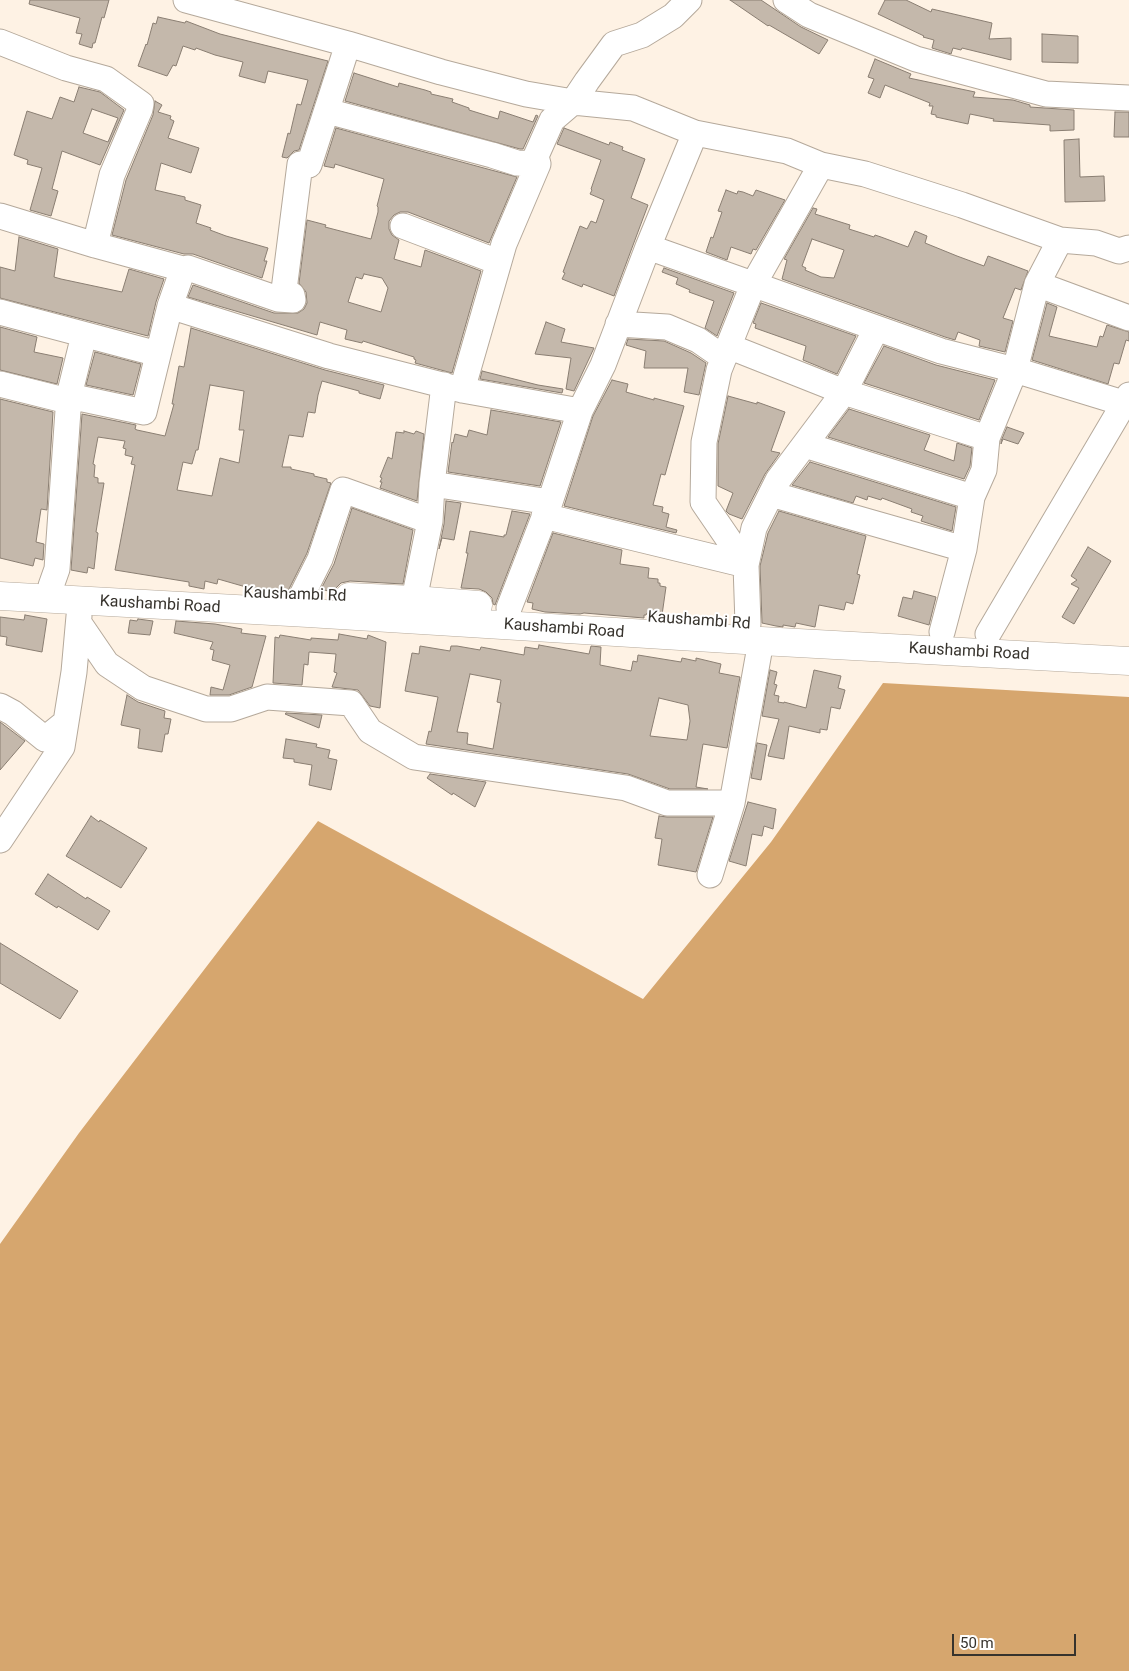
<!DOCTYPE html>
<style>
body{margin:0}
#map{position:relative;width:1129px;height:1671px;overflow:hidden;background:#fef2e4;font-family:Roboto,sans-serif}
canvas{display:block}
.scale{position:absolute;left:952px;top:1634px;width:124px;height:22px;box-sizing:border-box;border:2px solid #37332d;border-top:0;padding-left:6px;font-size:15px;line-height:18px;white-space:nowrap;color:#37332d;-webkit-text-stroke:4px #fff;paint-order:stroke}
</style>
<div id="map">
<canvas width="1129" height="1671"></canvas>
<div class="scale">50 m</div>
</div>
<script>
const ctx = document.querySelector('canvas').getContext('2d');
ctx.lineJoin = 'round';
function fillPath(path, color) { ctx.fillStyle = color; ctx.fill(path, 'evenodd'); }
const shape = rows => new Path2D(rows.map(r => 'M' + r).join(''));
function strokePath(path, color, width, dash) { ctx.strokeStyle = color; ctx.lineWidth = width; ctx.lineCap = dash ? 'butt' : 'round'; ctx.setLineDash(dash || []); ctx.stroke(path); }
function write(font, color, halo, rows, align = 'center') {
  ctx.font = font + ' Roboto,sans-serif'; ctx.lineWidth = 4; ctx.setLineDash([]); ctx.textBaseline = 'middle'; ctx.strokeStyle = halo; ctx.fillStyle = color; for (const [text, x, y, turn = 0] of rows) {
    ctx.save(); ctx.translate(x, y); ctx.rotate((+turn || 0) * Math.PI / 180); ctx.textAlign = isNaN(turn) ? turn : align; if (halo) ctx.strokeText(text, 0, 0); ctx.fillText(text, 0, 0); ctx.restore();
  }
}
fillPath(shape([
 [883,683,1129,697,1129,1671,0,1671,0,1244,79,1133,318,821,643,999,771,842]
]), '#d6a66e');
const building = shape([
 [30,0,109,0,104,18,102,17,95,43,93,43,92,48,79,44,82,34,76,33,80,18,29,4,30,0],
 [730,0,761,0,801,27,828,40,819,54,769,25,768,26,730,0],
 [885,0,906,0,931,12,932,9,992,23,989,39,1011,38,1011,60,962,48,961,50,953,48,951,54,932,48,934,40,923,37,924,36,878,14,885,0],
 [158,17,185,23,186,21,220,34,328,61,299,150,294,151,287,158,282,157,288,133,290,134,297,104,301,105,308,80,268,71,265,83,239,76,243,62,215,55,196,48,195,50,183,46,176,66,173,65,167,76,138,66,146,44,147,45,153,23,156,24,158,17],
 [1042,34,1078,36,1078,63,1042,62,1042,34],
 [875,59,911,74,909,78,975,92,973,97,1013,100,1030,105,1030,107,1074,110,1074,130,1050,131,1050,125,993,121,994,119,970,114,968,124,936,117,936,115,931,114,933,106,929,106,930,103,885,85,880,98,868,93,874,79,868,77,875,59],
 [354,73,398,87,399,83,425,90,431,92,431,94,453,99,452,102,469,108,469,110,498,119,500,111,533,122,536,115,538,116,523,149,520,149,345,101,354,73],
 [79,87,100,92,124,110,100,165,62,151,52,189,58,191,51,216,30,210,42,168,27,164,28,160,14,155,27,111,52,119,60,97,74,102,79,87],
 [92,109,118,118,108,142,83,133,92,109],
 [155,101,162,105,158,112,171,116,170,119,174,121,168,138,199,148,191,173,161,163,155,190,185,197,185,200,201,205,196,223,211,228,210,230,226,236,268,248,264,261,267,261,262,278,193,254,184,254,112,235,126,180,153,115,155,101],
 [1115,112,1129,112,1129,137,1114,137,1115,112],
 [336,128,517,177,489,243,408,212,400,212,394,215,389,221,389,229,392,235,399,240,394,259,421,267,425,250,481,271,452,373,415,363,416,360,414,359,414,357,363,341,362,343,345,339,347,330,320,322,317,335,188,297,193,285,274,313,298,313,304,309,307,303,306,292,299,283,307,220,326,225,325,227,371,239,378,212,378,207,377,206,384,179,335,164,334,168,324,166,336,128],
 [364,274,382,278,388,288,381,312,348,302,356,277,362,279,364,274],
 [564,128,609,145,610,142,623,147,622,150,645,159,631,198,648,205,614,296,583,284,582,287,562,279,565,273,563,272,580,226,587,229,591,221,596,223,604,200,590,194,592,190,591,189,601,160,557,144,564,128],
 [1079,139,1080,177,1104,176,1105,201,1065,202,1064,140,1079,139],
 [726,190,737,194,738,191,743,192,753,196,756,190,785,200,756,250,753,249,751,254,731,247,727,260,706,252,711,237,713,238,722,212,718,211,726,190],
 [813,208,817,209,815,214,850,225,849,229,874,237,875,235,881,237,908,247,915,231,927,236,925,243,957,256,984,266,988,256,1028,271,1021,290,1015,288,1003,318,1013,321,1005,352,979,346,980,340,958,332,955,340,945,337,782,279,787,260,784,259,813,208],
 [812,239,844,250,834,278,821,277,805,270,806,268,802,266,812,239],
 [19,237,58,249,54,277,61,279,122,292,129,269,164,279,156,302,148,336,0,298,0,267,15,271,19,237],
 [664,268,734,293,717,336,705,328,714,301,689,292,690,290,676,284,678,278,662,272,664,268],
 [761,303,856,336,837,374,803,360,806,346,755,328,756,324,753,323,761,303],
 [1047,303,1057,307,1049,336,1097,347,1100,336,1103,337,1107,325,1129,332,1129,341,1126,340,1119,364,1114,363,1108,384,1032,360,1047,303],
 [546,322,565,329,561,342,594,348,574,391,566,389,571,358,535,354,546,322],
 [0,327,37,337,34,352,63,358,57,384,0,370,0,327],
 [191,328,325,370,384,385,380,399,359,393,359,391,322,381,318,395,315,413,308,412,303,437,289,435,282,467,291,467,291,469,314,474,314,476,327,479,327,482,331,483,307,553,288,591,246,587,218,579,217,584,205,581,204,589,189,586,189,582,115,570,135,465,131,464,133,457,125,455,126,449,123,448,125,441,98,437,93,464,95,465,94,477,98,478,98,483,104,483,96,532,98,533,94,569,88,567,87,573,71,570,82,414,136,425,135,429,137,430,165,436,174,404,172,404,179,366,184,367,191,328],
 [210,385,244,391,239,430,244,430,239,463,220,458,212,496,177,490,183,462,192,464,196,450,198,450,210,385],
 [628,339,664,341,691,353,706,363,699,395,684,392,688,368,644,368,646,351,626,345,628,339],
 [884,346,936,365,995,380,979,420,864,383,884,346],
 [95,352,141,364,133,395,86,385,95,352],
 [482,371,538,385,563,389,562,393,480,379,482,371],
 [612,380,628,384,626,392,654,400,654,398,684,406,665,475,661,474,653,505,663,507,662,512,669,514,666,527,677,530,676,533,564,506,593,416,612,380],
 [728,396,757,404,757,402,785,412,771,451,780,453,765,474,742,519,729,514,726,511,733,493,718,486,718,444,728,396],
 [0,399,53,412,47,510,41,509,36,542,44,544,43,560,35,558,33,566,0,558,0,399],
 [849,409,930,435,924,450,954,461,957,443,972,448,970,466,964,479,828,437,849,409],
 [491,410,561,422,540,486,448,472,452,442,453,443,455,434,467,437,469,430,487,435,491,410],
 [1007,427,1024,433,1018,444,1003,439,1001,444,1001,441,1007,427],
 [404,431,414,434,416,431,424,434,417,501,380,488,382,482,380,482,382,478,380,477,388,457,392,459,396,432,404,433,404,431],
 [810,462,956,507,952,531,921,521,923,516,911,512,912,509,882,498,881,500,868,496,867,500,856,496,853,503,792,485,810,462],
 [446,501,461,503,454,540,442,538,439,549,444,524,446,501],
 [352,508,413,530,403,584,350,581,341,583,336,588,335,593,321,589,334,564,352,508],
 [512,511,530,514,495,605,493,604,492,598,486,592,479,589,461,588,468,553,466,553,470,531,504,537,504,535,506,535,512,511],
 [779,511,866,536,857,574,860,575,853,604,846,602,844,610,819,605,815,627,796,623,795,627,783,625,783,627,776,626,762,623,760,566,768,533,779,511],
 [553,533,622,550,620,564,649,568,648,578,658,579,658,583,660,583,660,586,666,587,662,615,647,613,646,615,644,615,644,618,584,613,580,614,545,612,532,609,533,603,527,602,553,533],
 [1088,547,1111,561,1074,624,1062,617,1079,588,1071,584,1077,580,1071,576,1088,547],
 [914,591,936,597,929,625,898,616,903,597,912,599,914,591],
 [25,615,47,619,42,652,6,645,7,637,0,636,0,617,24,620,25,615],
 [138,619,153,621,150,635,128,633,130,620,137,621,138,619],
 [176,621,215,624,242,629,241,633,266,636,252,687,229,695,210,695,211,687,223,690,230,665,212,660,214,650,210,649,213,642,174,633,176,621],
 [339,634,367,639,368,635,386,642,380,708,370,706,358,690,332,687,337,673,334,672,336,654,309,652,308,665,304,664,302,685,273,683,275,637,279,638,280,635,311,640,311,638,338,640,339,634],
 [539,645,589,654,591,646,601,647,600,665,631,671,633,661,637,662,638,655,681,662,682,658,696,661,696,658,721,664,719,673,740,677,727,748,703,744,696,787,708,789,670,789,628,774,426,744,429,731,431,732,438,697,405,691,412,653,419,654,420,646,450,651,451,646,457,646,480,650,481,647,524,655,525,647,538,649,539,645],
 [470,674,501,680,497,702,501,703,493,749,467,744,468,733,457,732,470,674],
 [659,698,688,705,690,721,687,740,650,736,659,698],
 [770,670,777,672,774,684,777,685,774,695,779,696,778,702,784,703,784,702,806,708,814,670,841,676,838,688,845,690,840,709,831,707,827,730,820,729,820,733,789,726,784,759,768,756,779,719,762,716,770,670],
 [127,695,138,702,165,711,164,718,171,719,168,734,165,734,162,752,138,748,140,729,121,725,127,695],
 [286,713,322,715,319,728,285,714,286,713],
 [0,722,25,741,0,770,0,722],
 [286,739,317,744,316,747,330,750,328,758,337,760,331,790,309,785,312,765,294,762,294,759,283,758,286,739],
 [757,743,767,745,761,780,751,778,757,743],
 [430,774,486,782,475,807,453,793,452,795,427,778,430,774],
 [748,802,776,809,773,829,764,826,762,836,752,834,746,866,729,861,748,802],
 [91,816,99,822,100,820,147,848,121,888,66,856,91,816],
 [659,816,667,817,713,817,696,872,658,865,662,839,655,838,659,816],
 [48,874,86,899,87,897,110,911,98,930,58,906,57,908,35,894,48,874],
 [0,943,78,991,60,1019,0,983,0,943]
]);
fillPath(building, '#c4b8ab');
strokePath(building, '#8a7e72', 1);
const minor = shape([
 [186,0,348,44],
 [786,0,809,15,916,59,1046,94,1129,98],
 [0,42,66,68,106,79,141,104,140,109,112,175,95,245],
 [327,111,492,155,517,163,538,164],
 [0,216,95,245,183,269,188,268,278,299,293,300,292,295,284,290,300,164,309,165,348,44,441,72,526,94,573,102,633,108,695,133,787,151,821,165,865,174,962,205,1060,240,1096,243,1119,251,1129,248],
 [403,226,498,262],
 [648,247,941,351,1015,370,1123,403],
 [1037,284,1129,318],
 [170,306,329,356,462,390,580,411,603,365,648,247,695,133],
 [0,312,158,354],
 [618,324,667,327,698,340,724,358],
 [728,346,844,392,987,438],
 [0,384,68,401,69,396,144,412,170,306,183,269],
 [462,390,504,244,538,164,536,156,552,120,573,102,587,81,614,44,642,35,673,16,689,0],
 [805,445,972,497],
 [432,484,550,502],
 [771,494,964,549],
 [544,516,746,565],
 [746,565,703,502,704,442,719,370,753,285,821,165],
 [51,586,57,569,69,396,84,335],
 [302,595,320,559,343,490,430,521],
 [414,600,430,521,432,484,444,385],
 [509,608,550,502,580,411],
 [79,623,107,664,143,688,206,709,231,709,267,697,351,703,370,731,414,757,626,788,667,803,732,803],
 [748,624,746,565,754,528,778,480,844,392,876,329],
 [942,632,964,549,972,497,984,470,987,438,1015,370,1037,284,1060,240],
 [988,634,1129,395],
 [0,706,13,713,45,739,66,722],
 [0,840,62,747,74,672,79,616],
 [710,875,732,803,761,641]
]);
const major = shape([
 [0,596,308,613,761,641,1129,661],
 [349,597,414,600,478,605]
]);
strokePath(minor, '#b5a99b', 27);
strokePath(major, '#b5a99b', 29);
strokePath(minor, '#fff', 25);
strokePath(major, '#fff', 28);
write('16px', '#37332d', '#fff', [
 ["Kaushambi Rd",295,595,2],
 ["Kaushambi Road",160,605,3],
 ["Kaushambi Rd",699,621,4],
 ["Kaushambi Road",564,629,4],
 ["Kaushambi Road",969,652,3]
]);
</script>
